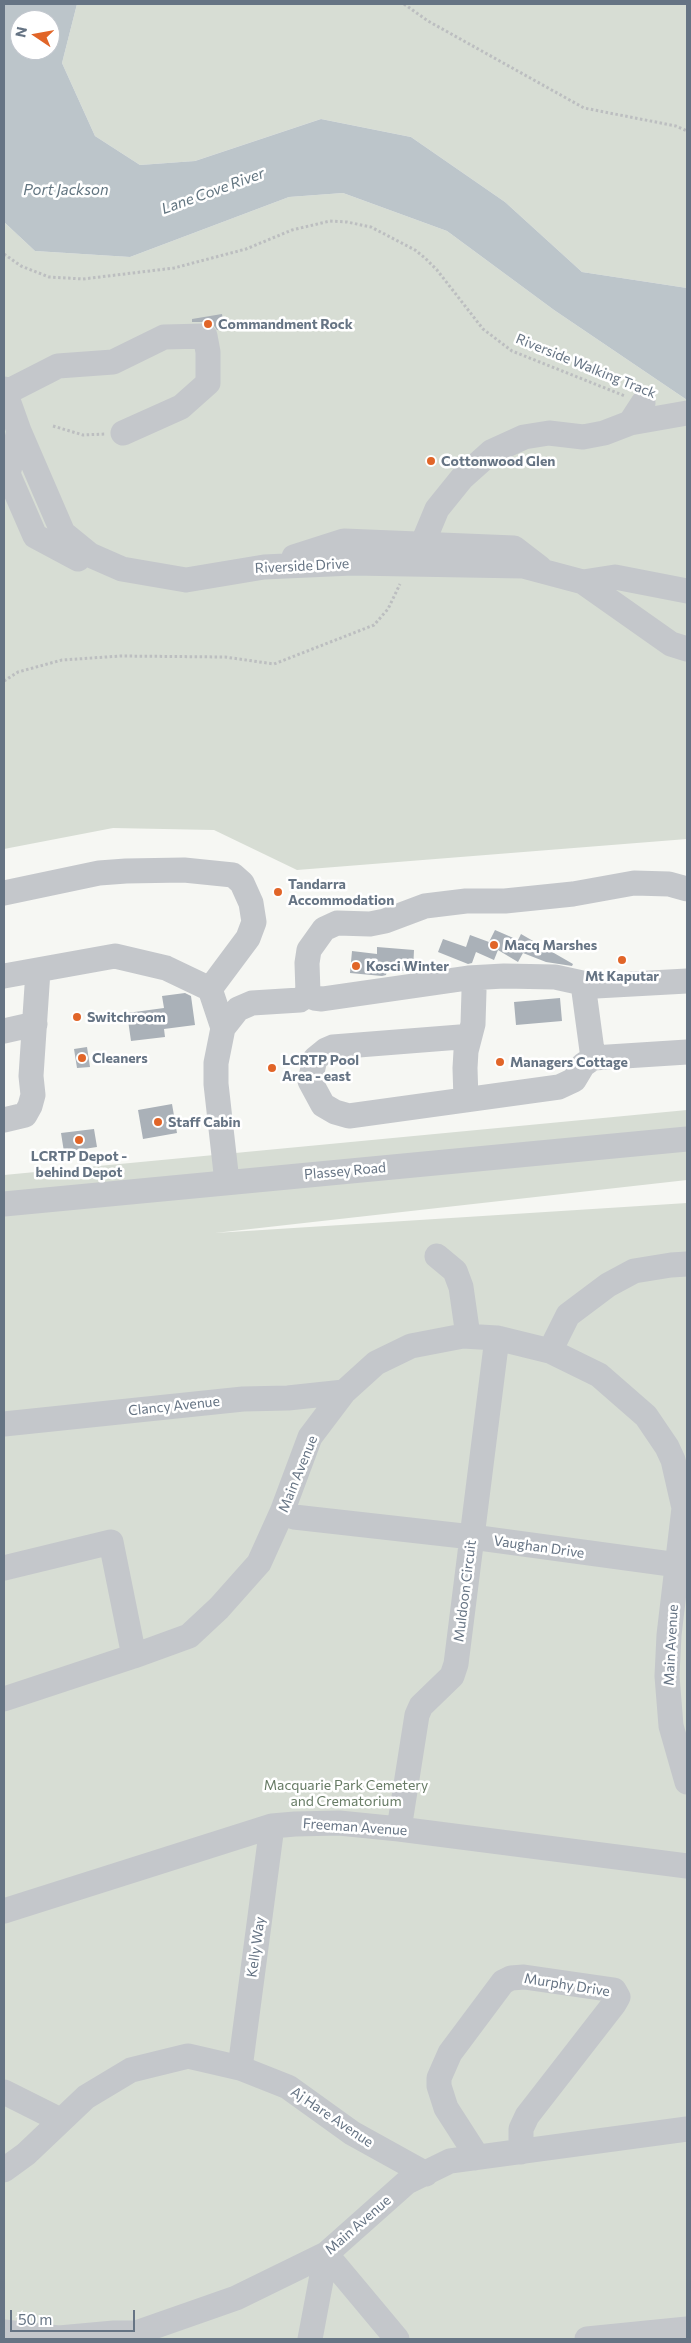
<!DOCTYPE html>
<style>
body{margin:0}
#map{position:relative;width:691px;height:2343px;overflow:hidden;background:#f6f7f3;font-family:Commissioner,sans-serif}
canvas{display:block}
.frame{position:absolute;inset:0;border:5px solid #667484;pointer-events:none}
.north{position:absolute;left:10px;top:10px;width:50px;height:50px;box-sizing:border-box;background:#fff;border:1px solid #c2c7ce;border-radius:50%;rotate:282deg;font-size:14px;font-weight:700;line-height:20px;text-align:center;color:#667484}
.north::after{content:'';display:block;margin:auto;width:18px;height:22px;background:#e16528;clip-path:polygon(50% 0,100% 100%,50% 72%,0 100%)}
.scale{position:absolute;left:10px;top:2310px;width:125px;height:22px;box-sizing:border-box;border:2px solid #667484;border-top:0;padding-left:6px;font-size:15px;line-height:18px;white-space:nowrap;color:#667484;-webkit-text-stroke:4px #fff;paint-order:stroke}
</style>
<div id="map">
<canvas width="691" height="2343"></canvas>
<div class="frame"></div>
<div class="north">N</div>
<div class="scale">50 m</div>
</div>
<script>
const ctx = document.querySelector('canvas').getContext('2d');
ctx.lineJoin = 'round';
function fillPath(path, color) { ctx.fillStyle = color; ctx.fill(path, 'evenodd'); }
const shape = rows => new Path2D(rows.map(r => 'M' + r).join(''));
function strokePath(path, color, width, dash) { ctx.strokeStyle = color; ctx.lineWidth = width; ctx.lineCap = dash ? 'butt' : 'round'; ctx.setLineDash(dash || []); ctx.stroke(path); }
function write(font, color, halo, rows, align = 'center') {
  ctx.font = font + ' Commissioner,sans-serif'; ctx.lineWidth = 5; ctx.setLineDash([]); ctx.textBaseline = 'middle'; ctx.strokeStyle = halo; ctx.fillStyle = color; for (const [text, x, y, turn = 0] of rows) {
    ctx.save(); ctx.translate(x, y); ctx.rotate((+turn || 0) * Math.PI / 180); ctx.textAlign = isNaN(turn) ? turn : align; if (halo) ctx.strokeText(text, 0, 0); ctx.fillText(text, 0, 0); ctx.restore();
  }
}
fillPath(shape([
 [77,4,687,4,687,288,582,272,505,202,411,137,321,119,195,161,140,165,95,136,62,63],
 [343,193,447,231,554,310,687,400,687,839,297,870,214,830,113,828,4,849,4,222,35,251,130,257,289,197],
 [687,1110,687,1180,215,1233,687,1203,687,2339,4,2339,4,1175]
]), '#d7ddd4');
fillPath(shape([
 [5,4,77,4,62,63,95,136,140,165,195,161,321,119,411,137,505,202,582,272,687,288,687,400,554,310,447,231,343,193,289,197,130,257,35,251,4,222],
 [20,20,50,20,50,50,20,50]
]), '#bcc5ca');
fillPath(shape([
 [222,314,224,328,217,330,212,323,205,322,192,322,192,319],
 [495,930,518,940,521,934,573,964,572,966,546,962,523,953,518,962,498,950,494,960,476,952,472,963,468,964,438,952,443,939,466,947,470,935,489,942],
 [377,947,414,950,413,971,387,971,386,975,382,976,350,973,352,951,377,954],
 [185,993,191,996,195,1025,164,1029,165,1037,131,1041,127,1013,164,1008,162,996],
 [560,998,562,1021,516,1025,514,1002],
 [87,1047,90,1067,77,1068,74,1049],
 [172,1104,177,1133,143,1139,138,1110],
 [94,1129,97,1147,64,1152,61,1133]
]), '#aab1b8');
strokePath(shape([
 [404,4,428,21,584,108,676,126,687,131],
 [4,254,21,266,49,277,83,279,174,268,246,249,292,230,330,221,347,222,371,227,415,250,425,258,437,270,483,329,512,351,625,396],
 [53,426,83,435,105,434],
 [4,681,18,672,62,660,121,656,225,657,274,664,374,625,388,609,400,584]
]), '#bcbec0', 3, [2.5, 2.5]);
strokePath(shape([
 [4,389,19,431,63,533,90,555,122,569,186,580,264,567,352,563,523,566,583,582,671,644,687,649],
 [7,392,58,366,113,362,164,337,205,336,208,352,208,383,181,407,123,433],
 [630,423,687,413],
 [19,431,8,474,35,536,78,559],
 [422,545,437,509,462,478,491,452,524,437,549,433,583,437,604,433,630,423,643,403],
 [294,557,344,541,514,548,540,568],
 [583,582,615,577,687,591],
 [4,893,99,873,126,871,184,870,233,875,242,883,251,903,254,922,248,938,210,989],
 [4,976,115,956,166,968,210,989,223,1028],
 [583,984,593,1058],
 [308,993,314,998,322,999,468,978,504,976,555,977,596,986,687,981],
 [4,1031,35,1024],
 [469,1038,460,1037,333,1047,326,1050,315,1059,310,1081,323,1105,335,1112,349,1116,559,1087,574,1080,583,1065,593,1058,687,1052],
 [466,1100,465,1068,466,1051,473,1024,474,991,472,978],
 [4,1120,25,1115,30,1106,33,1095,31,1076,38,971],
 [227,1182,216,1084,216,1063,223,1028,238,1009,252,1003,300,1000,308,993,307,963,309,950,324,929,337,923,370,924,385,921,425,906,466,901,505,901,573,894,634,883,669,884,687,889],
 [4,1204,687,1139],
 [437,1256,455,1271,461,1287,468,1336],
 [550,1351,568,1315,608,1285,634,1271,671,1265,687,1264],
 [4,1424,243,1399,288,1398,344,1392],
 [282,1512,294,1517,472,1537,678,1565],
 [4,1568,111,1542,134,1656],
 [4,1699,134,1656,189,1636,219,1608,259,1563,282,1512,310,1437,344,1392,376,1363,411,1346,463,1336,497,1338,550,1351,599,1375,646,1416,667,1447,673,1460,684,1508,669,1635,667,1676,671,1726,687,1782],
 [399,1829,417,1715,421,1706,452,1676,456,1664,497,1338],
 [4,1911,272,1826,295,1824,339,1823,399,1829,687,1866],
 [240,2068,272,1826],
 [4,2092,60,2120],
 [474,2158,473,2150,446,2108,439,2086,439,2078,450,2053,503,1982,511,1978,524,1977,614,1990,618,1997,614,2004,527,2116,521,2129,521,2152],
 [4,2170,26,2154,86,2097,131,2070,188,2056,240,2068,288,2087,352,2133,426,2174],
 [326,2254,397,2339],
 [4,2332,59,2338,114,2333,136,2333,236,2298,326,2254,407,2182,450,2161,687,2129],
 [310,2339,326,2254],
 [587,2339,687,2329]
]), '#c4c7cb', 25);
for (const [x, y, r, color] of [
 [208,324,5,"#e16528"],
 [431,461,5,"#e16528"],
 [278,892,5,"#e16528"],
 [494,945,5,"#e16528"],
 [622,960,5,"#e16528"],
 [356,966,5,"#e16528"],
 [77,1017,5,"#e16528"],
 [82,1058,5,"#e16528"],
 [500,1062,5,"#e16528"],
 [272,1068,5,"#e16528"],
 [158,1122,5,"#e16528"],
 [79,1140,5,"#e16528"]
]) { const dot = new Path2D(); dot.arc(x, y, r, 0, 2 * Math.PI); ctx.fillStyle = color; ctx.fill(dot); strokePath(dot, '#fff', 2); }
write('bold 14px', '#667484', '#fff', [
 ["Commandment Rock",218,324],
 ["Cottonwood Glen",441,461],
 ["Tandarra",288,884],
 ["Accommodation",288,900],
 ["Macq Marshes",504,945],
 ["Kosci Winter",366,966],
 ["Mt Kaputar",622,976,"center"],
 ["Switchroom",87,1017],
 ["Cleaners",92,1058],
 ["LCRTP Pool",282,1060],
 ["Area - east",282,1076],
 ["Managers Cottage",510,1062],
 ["Staff Cabin",168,1122],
 ["LCRTP Depot -",79,1156,"center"],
 ["behind Depot",79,1172,"center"]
], 'left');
write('14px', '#667484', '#fff', [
 ["Riverside Walking Track",586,366,22],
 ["Riverside Drive",302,566,-3],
 ["Plassey Road",345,1171,-5],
 ["Clancy Avenue",174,1406,-6],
 ["Main Avenue",298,1474,-68],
 ["Vaughan Drive",539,1547,8],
 ["Muldoon Circuit",465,1591,-83],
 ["Main Avenue",671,1645,-87],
 ["Freeman Avenue",355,1827,4],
 ["Kelly Way",256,1947,-82],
 ["Murphy Drive",567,1985,9],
 ["Aj Hare Avenue",332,2117,34],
 ["Main Avenue",358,2225,-41]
]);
write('14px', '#677b65', '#fff', [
 ["Macquarie Park Cemetery",346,1785],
 ["and Crematorium",346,1801]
]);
write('italic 15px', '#627580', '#fff', [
 ["Port Jackson",66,190],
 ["Lane Cove River",213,191,-20]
]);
</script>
